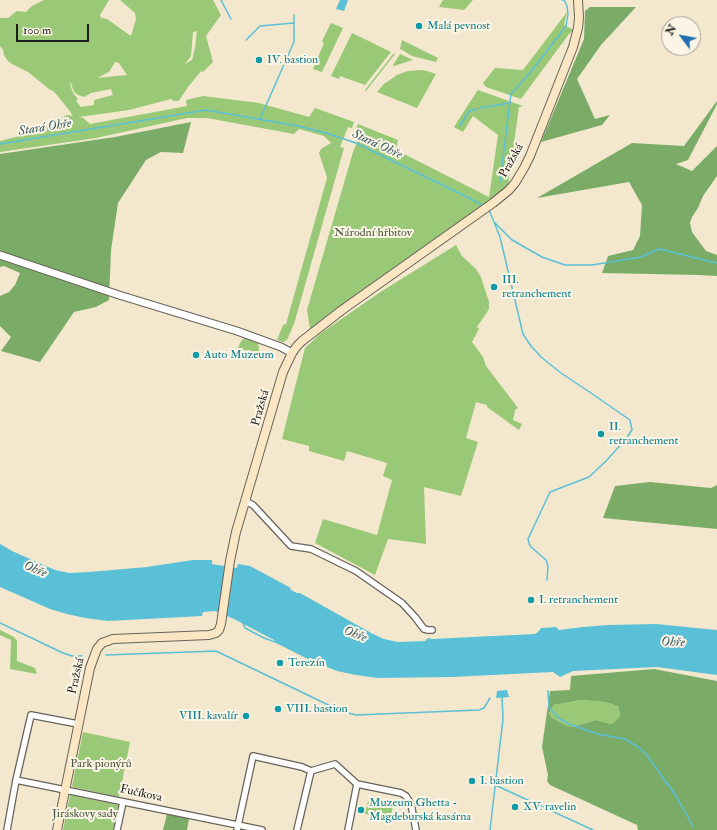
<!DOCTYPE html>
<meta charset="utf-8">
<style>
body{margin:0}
#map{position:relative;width:717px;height:830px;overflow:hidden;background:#f3e8cd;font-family:"IM FELL Double Pica",serif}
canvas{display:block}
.north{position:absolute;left:661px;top:16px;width:40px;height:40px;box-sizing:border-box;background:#fcf5e5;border:1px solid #a29e95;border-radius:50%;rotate:302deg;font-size:11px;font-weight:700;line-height:16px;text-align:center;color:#1c1c1c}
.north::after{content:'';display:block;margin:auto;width:14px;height:18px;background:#1f6fb2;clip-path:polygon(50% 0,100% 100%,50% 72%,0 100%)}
.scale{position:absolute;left:16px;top:24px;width:73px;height:18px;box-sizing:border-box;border:2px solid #1c1c1c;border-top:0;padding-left:5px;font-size:12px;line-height:14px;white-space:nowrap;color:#1c1c1c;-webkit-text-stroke:3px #fcf5e5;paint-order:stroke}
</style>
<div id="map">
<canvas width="717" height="830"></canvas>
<div class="north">N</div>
<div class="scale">100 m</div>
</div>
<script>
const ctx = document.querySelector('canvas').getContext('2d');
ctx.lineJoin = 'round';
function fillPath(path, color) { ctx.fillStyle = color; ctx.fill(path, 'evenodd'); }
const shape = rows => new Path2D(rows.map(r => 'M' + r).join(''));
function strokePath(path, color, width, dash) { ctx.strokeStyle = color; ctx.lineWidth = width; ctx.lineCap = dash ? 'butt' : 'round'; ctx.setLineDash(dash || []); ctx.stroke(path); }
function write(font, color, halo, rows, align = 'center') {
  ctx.font = font + ' "IM FELL Double Pica",serif'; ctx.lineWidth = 4; ctx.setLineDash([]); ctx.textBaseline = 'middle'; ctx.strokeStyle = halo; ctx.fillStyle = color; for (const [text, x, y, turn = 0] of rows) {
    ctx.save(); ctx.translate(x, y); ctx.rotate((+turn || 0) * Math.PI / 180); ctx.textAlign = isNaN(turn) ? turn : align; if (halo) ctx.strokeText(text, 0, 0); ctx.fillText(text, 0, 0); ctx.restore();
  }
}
fillPath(shape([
 [44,0,109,0,100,15,101,18,107,19,131,36,136,19,135,13,120,0,213,0,221,15,206,36,213,62,202,73,202,70,188,87,180,99,178,101,174,101,171,99,129,110,79,117,83,118,90,124,187,106,186,100,203,96,259,103,309,117,315,108,354,122,352,128,348,127,340,147,344,148,294,324,287,340,283,342,277,340,283,325,286,324,327,178,325,171,319,153,321,149,331,143,324,136,299,129,294,134,207,118,187,118,96,138,0,152,0,141,40,131,67,115,73,116,69,110,57,95,53,91,49,89,28,72,12,64,8,61,4,55,3,50,0,46,0,18,8,18,17,11,26,12,32,6],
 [197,31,195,48,192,60,185,64,191,56,193,32],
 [115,62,119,63,127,75,97,78,109,72],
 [76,82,71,83,74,92,78,95,84,97,91,93,111,89,113,95,94,100,94,105,81,107,76,101,78,99,73,93,71,87,70,83],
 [443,0,473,0,464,10,439,7],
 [567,12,564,25,574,30,569,34,521,99,486,87,483,83,495,68,523,70],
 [331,23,343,28,322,72,313,69,324,43,322,41],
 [352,33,391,52,365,85,340,76,339,79,331,76],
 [402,40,438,58,436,62,412,56,404,51,400,49],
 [394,53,395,54,366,91,365,90],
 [400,54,413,60,394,66,393,65],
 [422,70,427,71,436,74,417,108,377,92,384,84,397,75,408,71],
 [478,90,523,106,519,107,508,186,489,201,310,329,307,310,353,152,361,132,356,130,358,124,398,140,396,150,489,197,498,135,473,116,463,132,454,127,468,105],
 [456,245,462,256,476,269,481,277,489,302,489,309,477,327,479,329,472,342,483,357,486,366,518,408,515,410,513,420,522,424,519,430,487,407,487,405,476,402,466,438,478,442,461,496,424,487,426,544,388,539,375,575,315,543,323,519,377,535,392,480,383,476,387,463,347,451,344,461,309,451,309,446,282,439,293,395,305,348,321,333,382,291],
 [246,338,256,341,258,343,259,349,258,354,238,348,240,343,243,339],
 [0,630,14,637,17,641,17,661,35,668,37,674,10,669,11,640,0,635],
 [581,700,605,702,618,706,620,715,617,720,611,724,596,720,572,727,566,727,552,718,549,713,554,705],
 [83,732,130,742,119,797,73,787,72,786],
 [70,795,118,805,113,830,63,830],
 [368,801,393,806,390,819,384,818,383,821,370,819,371,815,365,814]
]), '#99c877');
fillPath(shape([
 [590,7,636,7,601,45,577,79,595,119,610,115,602,125,541,142,584,39,585,11],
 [717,101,717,104,688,160,676,164,692,171,717,146,717,176,703,196,698,208,692,217,690,223,692,232,706,251,717,255,717,276,698,275,602,273,608,256,633,250,640,236,642,205,629,182,537,198,632,143,684,146],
 [191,122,183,153,161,152,146,160,118,203,111,250,109,300,96,307,74,312,40,362,1,351,11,337,0,326,0,296,9,292,15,285,20,273,4,266,0,267,0,154,115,137],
 [650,482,711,488,717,485,717,529,603,518,615,486],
 [654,669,717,681,717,830,638,830,637,825,550,785,547,781,548,775,542,747,550,691,570,690,571,676],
 [581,700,605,702,618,706,620,715,617,720,611,724,596,720,572,727,566,726,552,718,549,713,554,705],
 [167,814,189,819,187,830,163,830]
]), '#7aac68');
fillPath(shape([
 [340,0,348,0,344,11,336,9],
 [0,544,12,551,55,570,69,573,89,572,147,567,193,560,212,560,212,564,237,568,238,564,250,566,291,588,290,589,291,590,297,593,300,593,373,634,384,639,398,642,425,641,428,638,432,639,535,634,538,632,541,628,556,627,559,630,583,627,608,625,656,624,717,630,717,675,657,667,573,671,560,677,553,672,452,677,378,678,356,675,337,671,312,661,276,643,274,640,234,619,215,611,203,612,202,616,108,621,85,618,67,614,50,609,0,587],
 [507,690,509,697,496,698,497,691]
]), '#5ac0d7');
strokePath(shape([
 [221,0,231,19],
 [246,40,260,26,294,23],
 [480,108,510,103],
 [260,119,294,42,294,15],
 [460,126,469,111,477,109],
 [0,144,206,110,298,126,326,133,356,143,471,199,484,206],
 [500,182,511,94,530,73,566,26,568,14,567,6,564,0,562,0],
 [489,210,494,222,512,240,542,257,565,265,592,265,641,257,659,249,717,263],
 [494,222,500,237,523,334,531,346,541,357,561,373,591,393,630,420,632,430,626,439,606,461,589,477,550,492,528,539,530,546,546,560,548,566,547,580],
 [0,623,63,653,72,656,82,656],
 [243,623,245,628,264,638,275,642],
 [106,655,216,651,341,711,356,715,479,710,484,708,490,698],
 [548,691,549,708,560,719,569,724,598,734,625,739,638,747,646,754,676,796,693,826],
 [495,785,593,830],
 [490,830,503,719,502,697]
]), '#5ac0d7', 1.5);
const minor = shape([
 [245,501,253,505,291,546,311,549,356,571,402,603,415,617,424,629,428,630,432,630],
 [16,780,262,830],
 [7,830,16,780,31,715,78,724],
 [117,830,123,802],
 [237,830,253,756,302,767,311,771,335,764,357,784,401,793,406,796,411,804,416,830],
 [297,830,311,771],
 [348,830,357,784]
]);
const tertiary = shape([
 [0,255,119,295,237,331,281,347,292,353]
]);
const secondary = shape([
 [57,830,90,668,94,657,97,649,102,643,113,639,209,635,216,633,219,630,221,624,230,561,236,532,283,372,292,353,297,346,302,341,342,310,493,203,509,190,515,183,524,168,530,156,573,47,578,28,579,18,578,0]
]);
strokePath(minor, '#67635a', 8);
strokePath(tertiary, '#67635a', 9);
strokePath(secondary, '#67635a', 10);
strokePath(minor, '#fff', 5.5);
strokePath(tertiary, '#fff', 7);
strokePath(secondary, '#fbe6c4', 8);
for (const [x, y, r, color] of [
 [419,26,4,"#0f9aa8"],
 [259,60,4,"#0f9aa8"],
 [494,287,4,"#0f9aa8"],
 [196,355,4,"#0f9aa8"],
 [601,434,4,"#0f9aa8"],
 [531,600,4,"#0f9aa8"],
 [280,663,4,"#0f9aa8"],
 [278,709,4,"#0f9aa8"],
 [246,716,4,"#0f9aa8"],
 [472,781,4,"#0f9aa8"],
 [515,807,4,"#0f9aa8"],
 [361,810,4,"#0f9aa8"]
]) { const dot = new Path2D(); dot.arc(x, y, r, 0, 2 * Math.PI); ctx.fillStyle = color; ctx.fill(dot); strokePath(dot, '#fcf5e5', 1.5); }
write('12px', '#0d838f', '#fcf5e5', [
 ["Malá pevnost",427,26],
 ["IV. bastion",267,60],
 ["III.",502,280],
 ["retranchement",502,294],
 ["Auto Muzeum",204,355],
 ["II.",609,427],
 ["retranchement",609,441],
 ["I. retranchement",539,600],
 ["Terezín",288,663],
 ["VIII. bastion",286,709],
 ["VIII. kavalír",238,716,"right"],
 ["I. bastion",480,781],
 ["Muzeum Ghetta -",369,803],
 ["Magdeburská kasárna",369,817],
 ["XV. ravelin",523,807]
], 'left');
write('12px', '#1c1c1c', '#fcf5e5', [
 ["Pražská",512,161,-61],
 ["Pražská",261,408,-74],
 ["Pražská",77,676,-77],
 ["Fučíkova",141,794,12]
]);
write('12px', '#48583c', '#fcf5e5', [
 ["Národní hřbitov",373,233],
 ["Park pionýrů",101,764],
 ["Jiráskovy sady",85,814]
]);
write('italic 13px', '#355e67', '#fcf5e5', [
 ["Stará Ohře",45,128,-9],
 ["Stará Ohře",377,145,25],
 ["Ohře",35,570,22],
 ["Ohře",355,635,20],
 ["Ohře",673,643,1]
]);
</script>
